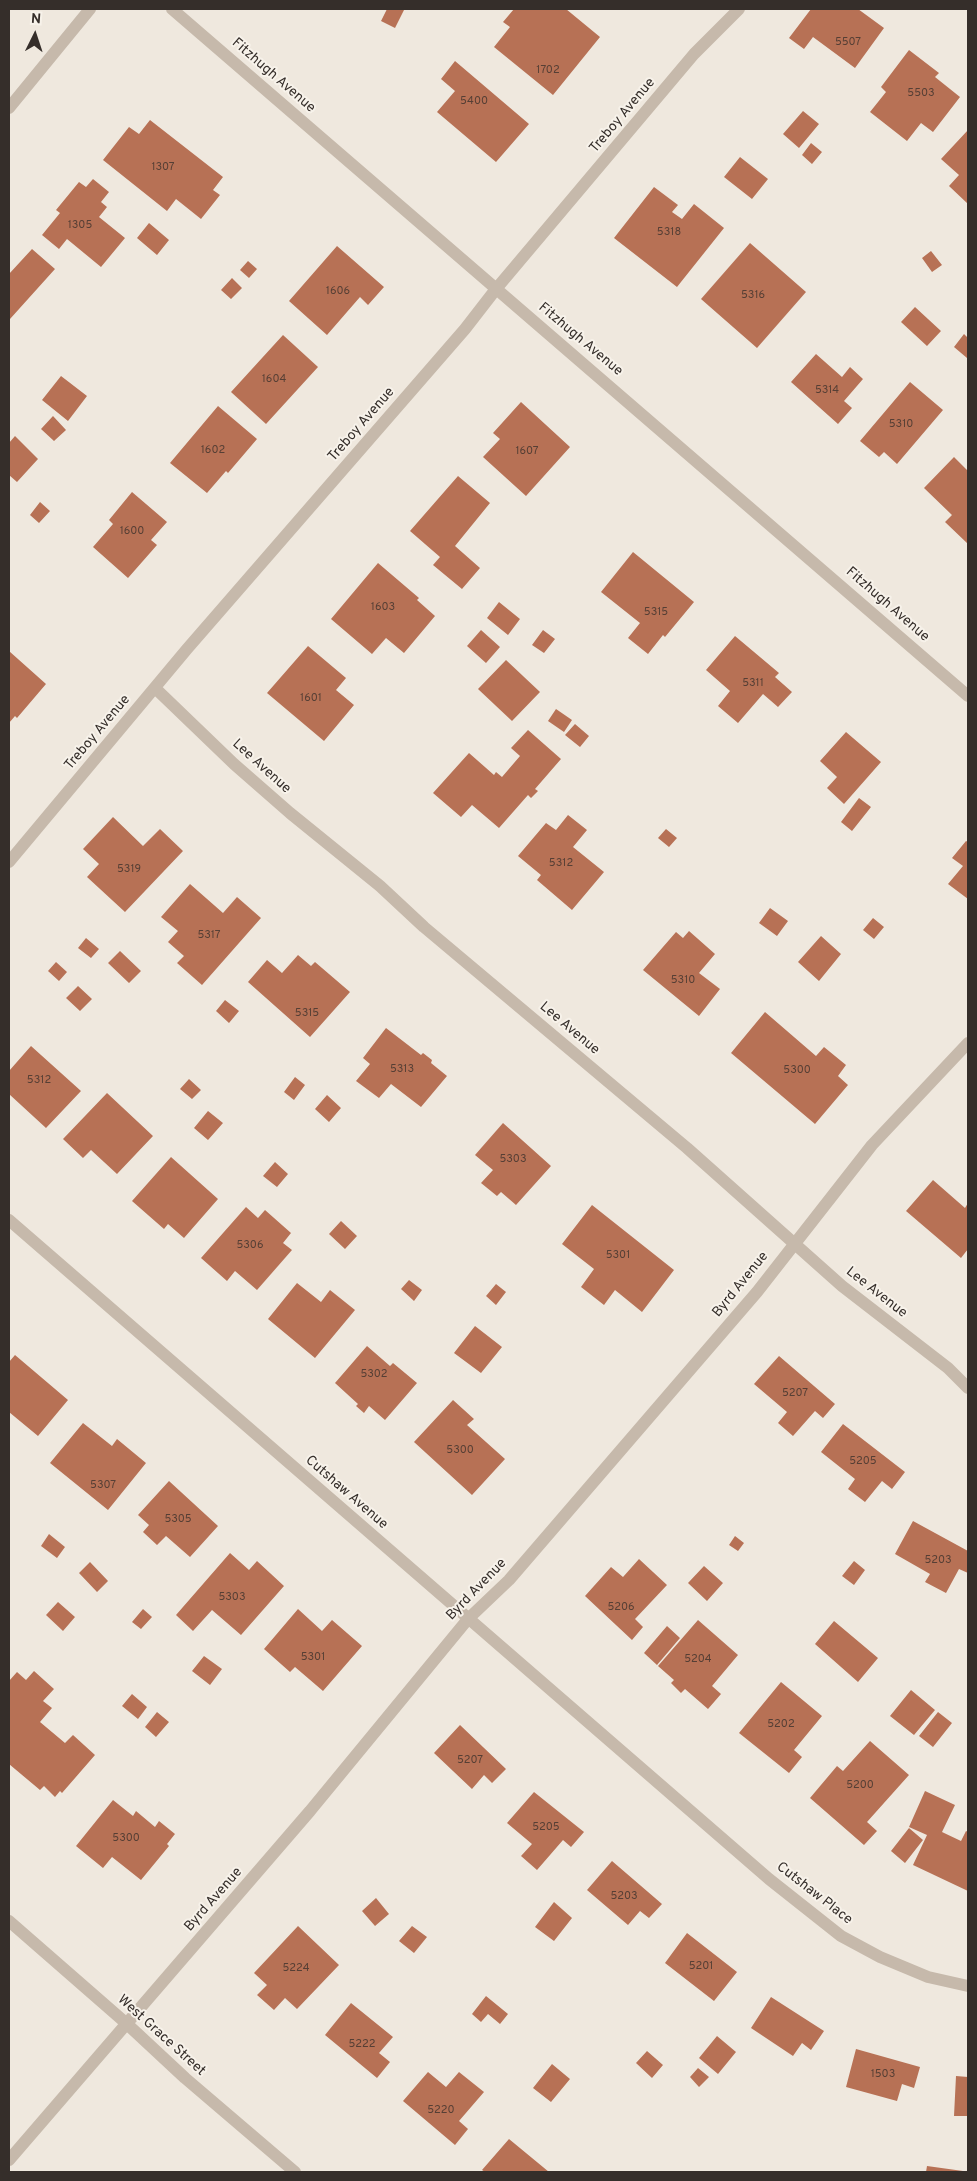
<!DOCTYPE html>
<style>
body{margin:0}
#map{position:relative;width:977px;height:2181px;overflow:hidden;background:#efe8de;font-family:Overpass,sans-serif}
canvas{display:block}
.frame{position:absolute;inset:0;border:10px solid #352e2a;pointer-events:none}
.north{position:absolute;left:10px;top:10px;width:50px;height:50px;-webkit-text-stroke:4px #f7f2ea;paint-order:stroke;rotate:4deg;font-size:14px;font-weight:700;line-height:20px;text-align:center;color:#352e2a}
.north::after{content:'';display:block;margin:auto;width:18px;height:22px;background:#352e2a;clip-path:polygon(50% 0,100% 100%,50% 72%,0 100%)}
</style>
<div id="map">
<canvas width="977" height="2181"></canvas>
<div class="frame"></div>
<div class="north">N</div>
</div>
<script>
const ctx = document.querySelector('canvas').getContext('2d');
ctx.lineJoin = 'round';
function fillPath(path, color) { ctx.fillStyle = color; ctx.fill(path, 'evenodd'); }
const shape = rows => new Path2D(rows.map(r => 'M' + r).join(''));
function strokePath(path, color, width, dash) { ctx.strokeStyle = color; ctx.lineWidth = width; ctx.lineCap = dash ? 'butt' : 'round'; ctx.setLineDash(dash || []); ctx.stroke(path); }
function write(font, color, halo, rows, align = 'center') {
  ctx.font = font + ' Overpass,sans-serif'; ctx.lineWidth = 4; ctx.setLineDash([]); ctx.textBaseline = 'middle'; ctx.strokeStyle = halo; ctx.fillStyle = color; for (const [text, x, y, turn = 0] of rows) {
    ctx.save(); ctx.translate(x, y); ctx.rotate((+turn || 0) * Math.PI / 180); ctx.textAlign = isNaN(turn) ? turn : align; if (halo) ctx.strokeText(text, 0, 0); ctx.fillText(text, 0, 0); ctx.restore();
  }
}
fillPath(shape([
 [387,9,404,10,395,28,381,21],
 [514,9,566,9,600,37,553,95,494,47,510,27,503,22],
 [811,9,858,9,884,28,855,68,813,37,804,49,789,38],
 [909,50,939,73,935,77,960,97,933,132,921,123,907,141,870,112,886,92,881,87],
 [455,61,529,124,496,162,437,112,455,91,441,79],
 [803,111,819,124,799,148,783,134],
 [150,120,223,177,213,190,220,195,201,219,176,199,167,211,103,160,129,127,139,134],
 [968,130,968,204,949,186,959,175,941,159],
 [811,143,822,152,812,164,802,155],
 [740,157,768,179,752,199,724,177],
 [93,179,109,192,101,202,107,207,99,217,125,238,101,267,67,239,59,249,42,235,60,213,56,210,79,182,86,187],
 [654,187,678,205,672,212,682,219,694,204,724,228,677,287,614,238],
 [149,223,169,240,157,255,137,238],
 [750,243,806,292,757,348,701,299],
 [337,246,384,287,368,305,360,297,327,335,289,301],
 [32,249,55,269,10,319,9,274],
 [931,251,942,265,932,272,922,258],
 [248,261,257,269,249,278,240,270],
 [232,278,242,288,231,299,221,290],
 [915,307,941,331,927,346,901,322],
 [964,334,968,338,967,358,954,347],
 [283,335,318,367,266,424,231,392],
 [816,354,842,377,850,367,863,379,844,401,852,408,838,424,791,382],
 [61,376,87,396,68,421,42,400],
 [910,382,943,410,897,464,884,452,879,457,860,441],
 [521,402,570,447,526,496,483,457,500,439,493,433],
 [218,406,257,439,228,473,226,471,207,493,170,463],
 [53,416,66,430,54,441,41,429],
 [15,436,38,459,17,482,9,475,9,443],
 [954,457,968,471,968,544,945,522,952,515,924,488],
 [458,476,490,503,455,546,480,568,462,589,433,565,440,557,410,531],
 [132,492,167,522,151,540,157,545,128,578,93,547,113,524,109,520],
 [40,502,50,511,39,523,30,515],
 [633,552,694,602,665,637,663,635,648,654,628,638,640,623,601,592],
 [378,563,419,598,417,600,435,616,404,653,386,638,372,654,331,619],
 [499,602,520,619,508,635,487,618],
 [481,630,500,647,486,663,467,646],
 [543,630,555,639,544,653,532,645],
 [735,636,779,673,775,677,792,692,778,707,763,694,738,723,718,706,730,691,706,670],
 [308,646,346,678,336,690,354,705,324,741,267,693],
 [9,651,46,684,17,718,15,716,9,723],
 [506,660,540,692,512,721,478,689],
 [556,709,572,720,564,732,548,721],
 [575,724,589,736,580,747,565,735],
 [528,730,561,759,535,789,538,791,531,798,528,795,499,828,472,805,461,817,433,793,469,753,494,775,496,772,502,777,520,756,511,748],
 [846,732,881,762,844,804,827,788,837,777,820,761],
 [859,798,871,807,852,831,841,822],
 [568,815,587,830,573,847,604,872,572,910,537,880,541,875,518,856,546,823,556,830],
 [113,817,143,846,160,829,183,851,125,912,87,877,99,864,83,849],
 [666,829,677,838,669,847,658,838],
 [966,841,968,842,968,899,948,884,963,866,952,858],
 [190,884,223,913,237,897,261,918,202,985,177,963,184,956,168,942,178,931,161,917],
 [770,908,788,921,777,936,759,923],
 [873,918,884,927,874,939,863,930],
 [689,931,715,954,699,973,720,989,699,1016,643,970,676,932,683,938],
 [821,936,841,954,819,981,798,962],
 [86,938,99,949,91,958,78,948],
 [120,951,141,971,129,983,108,963],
 [298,955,311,966,315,962,350,992,310,1037,248,982,267,960,282,973],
 [56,962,67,972,59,981,48,971],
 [78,986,92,999,80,1011,66,998],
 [225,1000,239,1011,229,1023,216,1011],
 [765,1012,816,1056,824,1047,846,1065,838,1076,848,1085,815,1124,731,1053],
 [386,1028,421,1055,423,1053,432,1060,431,1063,447,1076,421,1107,391,1084,379,1098,356,1081,370,1064,363,1058],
 [31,1046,81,1091,46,1128,9,1094,9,1071],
 [295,1077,305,1085,294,1100,284,1092],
 [189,1079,201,1090,192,1099,180,1089],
 [107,1093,153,1136,117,1174,91,1150,83,1158,63,1139],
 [327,1095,341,1108,329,1122,315,1109],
 [208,1111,223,1123,208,1140,194,1128],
 [503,1123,551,1166,516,1205,501,1192,497,1196,481,1183,493,1170,475,1155],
 [171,1157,218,1199,184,1238,168,1224,164,1229,132,1201],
 [275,1162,288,1174,277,1187,263,1176],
 [933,1180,965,1208,968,1203,968,1249,961,1258,906,1211],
 [592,1205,674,1270,642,1312,615,1290,604,1305,581,1287,594,1269,562,1244],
 [246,1207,258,1218,265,1210,291,1233,283,1243,292,1250,257,1290,235,1271,227,1281,201,1258],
 [341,1221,357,1236,345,1249,329,1234],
 [409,1280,422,1290,414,1301,401,1289],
 [297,1283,321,1302,330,1290,355,1310,315,1358,268,1319],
 [496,1284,506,1292,496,1305,486,1296],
 [475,1326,502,1347,481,1373,454,1353],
 [367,1346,390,1366,393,1363,417,1383,385,1420,369,1406,364,1413,356,1406,358,1404,335,1383],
 [15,1355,68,1400,38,1436,9,1412,9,1362],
 [779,1356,835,1404,823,1418,815,1411,793,1436,778,1423,787,1412,754,1384],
 [453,1400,474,1419,467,1425,505,1459,472,1495,414,1442],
 [83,1423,112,1446,117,1439,146,1463,108,1510,50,1463],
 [843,1424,905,1472,892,1489,882,1481,865,1502,848,1489,855,1479,821,1452],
 [169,1481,218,1526,190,1557,166,1536,157,1545,143,1532,149,1525,138,1515],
 [913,1521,968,1551,968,1573,959,1569,946,1593,925,1582,930,1574,895,1554],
 [49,1534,65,1547,57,1558,41,1546],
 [735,1536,744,1543,738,1551,729,1545],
 [230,1553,249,1570,257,1561,284,1586,241,1635,212,1610,193,1631,176,1615],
 [639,1559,667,1585,635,1619,643,1627,632,1640,585,1596,611,1567,623,1577],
 [854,1561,865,1570,854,1585,842,1576],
 [90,1562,108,1581,97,1592,79,1573],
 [704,1566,723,1583,707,1601,688,1583],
 [58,1602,75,1617,63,1631,46,1615],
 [143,1609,152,1617,141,1629,132,1622],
 [298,1609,322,1631,332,1620,362,1646,323,1691,295,1667,290,1672,264,1649],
 [698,1620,738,1655,712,1686,721,1694,708,1709,685,1689,681,1693,671,1683,674,1680,658,1666],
 [834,1621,878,1658,858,1682,815,1644],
 [667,1626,680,1638,657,1665,644,1653],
 [204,1656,222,1669,210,1685,192,1671],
 [34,1671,54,1689,43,1701,52,1708,40,1722,65,1743,73,1735,95,1755,62,1793,60,1791,55,1797,44,1786,40,1790,9,1764,9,1681,17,1672,26,1680],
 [781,1682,822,1716,794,1750,802,1757,789,1773,739,1733],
 [911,1690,935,1710,914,1735,890,1716],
 [132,1694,147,1707,138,1719,122,1706],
 [157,1712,169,1722,156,1737,145,1727],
 [938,1712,952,1723,933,1747,919,1736],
 [460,1725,506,1769,492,1783,484,1775,472,1789,434,1753],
 [870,1741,909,1775,867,1822,877,1831,864,1845,810,1798,837,1766,843,1771],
 [925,1791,955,1805,942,1832,961,1841,966,1831,968,1832,968,1891,913,1865,927,1835,909,1827],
 [534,1792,584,1832,571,1847,563,1840,537,1870,521,1856,532,1844,507,1823],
 [113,1800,133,1816,136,1811,155,1827,159,1821,175,1834,167,1844,169,1846,141,1880,112,1857,103,1868,76,1846],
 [909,1828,923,1840,905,1863,891,1851],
 [612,1861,662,1904,649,1918,640,1911,628,1925,587,1890],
 [376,1898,389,1914,375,1926,362,1911],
 [554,1902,572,1918,554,1941,535,1927],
 [298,1926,339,1965,297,2009,285,1998,274,2010,257,1995,267,1985,254,1973],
 [412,1926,427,1937,414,1953,399,1941],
 [687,1933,737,1972,714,2001,665,1963],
 [486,1996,508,2014,500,2024,488,2014,481,2022,472,2014],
 [771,1997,824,2031,811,2050,802,2043,793,2056,751,2028],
 [351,2003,393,2037,379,2053,390,2062,377,2078,325,2035],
 [717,2036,736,2052,718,2074,699,2058],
 [856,2049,920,2067,914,2088,902,2084,897,2101,846,2087],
 [647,2051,663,2065,652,2078,636,2063],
 [552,2064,570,2079,551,2102,533,2088],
 [698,2068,709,2077,699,2087,690,2077],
 [428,2072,446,2087,459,2072,484,2092,459,2121,468,2129,455,2145,403,2101],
 [956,2076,968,2077,968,2116,954,2116],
 [509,2139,549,2172,485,2172,482,2170],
 [927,2166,963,2171,963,2172,926,2172]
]), '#b77155');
strokePath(shape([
 [172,9,968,696],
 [9,108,90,9],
 [155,688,234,764,290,813,380,886,424,927,687,1148,842,1286,948,1368,968,1388],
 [9,862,187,649,465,329,496,289,694,54,739,9],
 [9,1220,769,1879,841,1936,880,1957,928,1977,968,1986],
 [9,1921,127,2024,185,2078,295,2172]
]), '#c6b9ab', 12);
strokePath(shape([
 [9,2160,310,1811,468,1619,509,1580,757,1292,872,1145,968,1043]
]), '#c6b9ab', 12);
write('11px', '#563f35', null, [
 ["5507",848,43],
 ["1702",548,71],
 ["5503",921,94],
 ["5400",474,102],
 ["1307",163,168],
 ["1305",80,226],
 ["5318",669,233],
 ["1606",338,292],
 ["5316",753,296],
 ["1604",274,380],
 ["5314",827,391],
 ["5310",901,425],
 ["1602",213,451],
 ["1607",527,452],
 ["1600",132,532],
 ["1603",383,608],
 ["5315",656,613],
 ["5311",753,684],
 ["1601",311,699],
 ["5312",561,864],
 ["5319",129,870],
 ["5317",209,936],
 ["5310",683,981],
 ["5315",307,1014],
 ["5313",402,1070],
 ["5300",797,1071],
 ["5312",39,1081],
 ["5303",513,1160],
 ["5306",250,1246],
 ["5301",618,1256],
 ["5302",374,1375],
 ["5207",795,1394],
 ["5300",460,1451],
 ["5205",863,1462],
 ["5307",103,1486],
 ["5305",178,1520],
 ["5203",938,1561],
 ["5303",232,1598],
 ["5206",621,1608],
 ["5301",313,1658],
 ["5204",698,1660],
 ["5202",781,1725],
 ["5207",470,1761],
 ["5200",860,1786],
 ["5205",546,1828],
 ["5300",126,1839],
 ["5203",624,1897],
 ["5201",701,1967],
 ["5224",296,1969],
 ["5222",362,2045],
 ["1503",883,2075],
 ["5220",441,2111]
]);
write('14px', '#352e2a', '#f7f2ea', [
 ["Fitzhugh Avenue",273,76,41],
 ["Treboy Avenue",623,116,-50],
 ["Fitzhugh Avenue",580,340,40],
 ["Treboy Avenue",362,425,-49],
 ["Fitzhugh Avenue",887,605,41],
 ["Treboy Avenue",98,733,-50],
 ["Lee Avenue",261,767,42],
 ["Lee Avenue",569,1029,40],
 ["Byrd Avenue",741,1285,-51],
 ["Lee Avenue",876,1293,38],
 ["Cutshaw Avenue",346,1493,41],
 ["Byrd Avenue",477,1590,-46],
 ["Cutshaw Place",814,1894,38],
 ["Byrd Avenue",214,1900,-49],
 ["West Grace Street",161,2036,42]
]);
</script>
